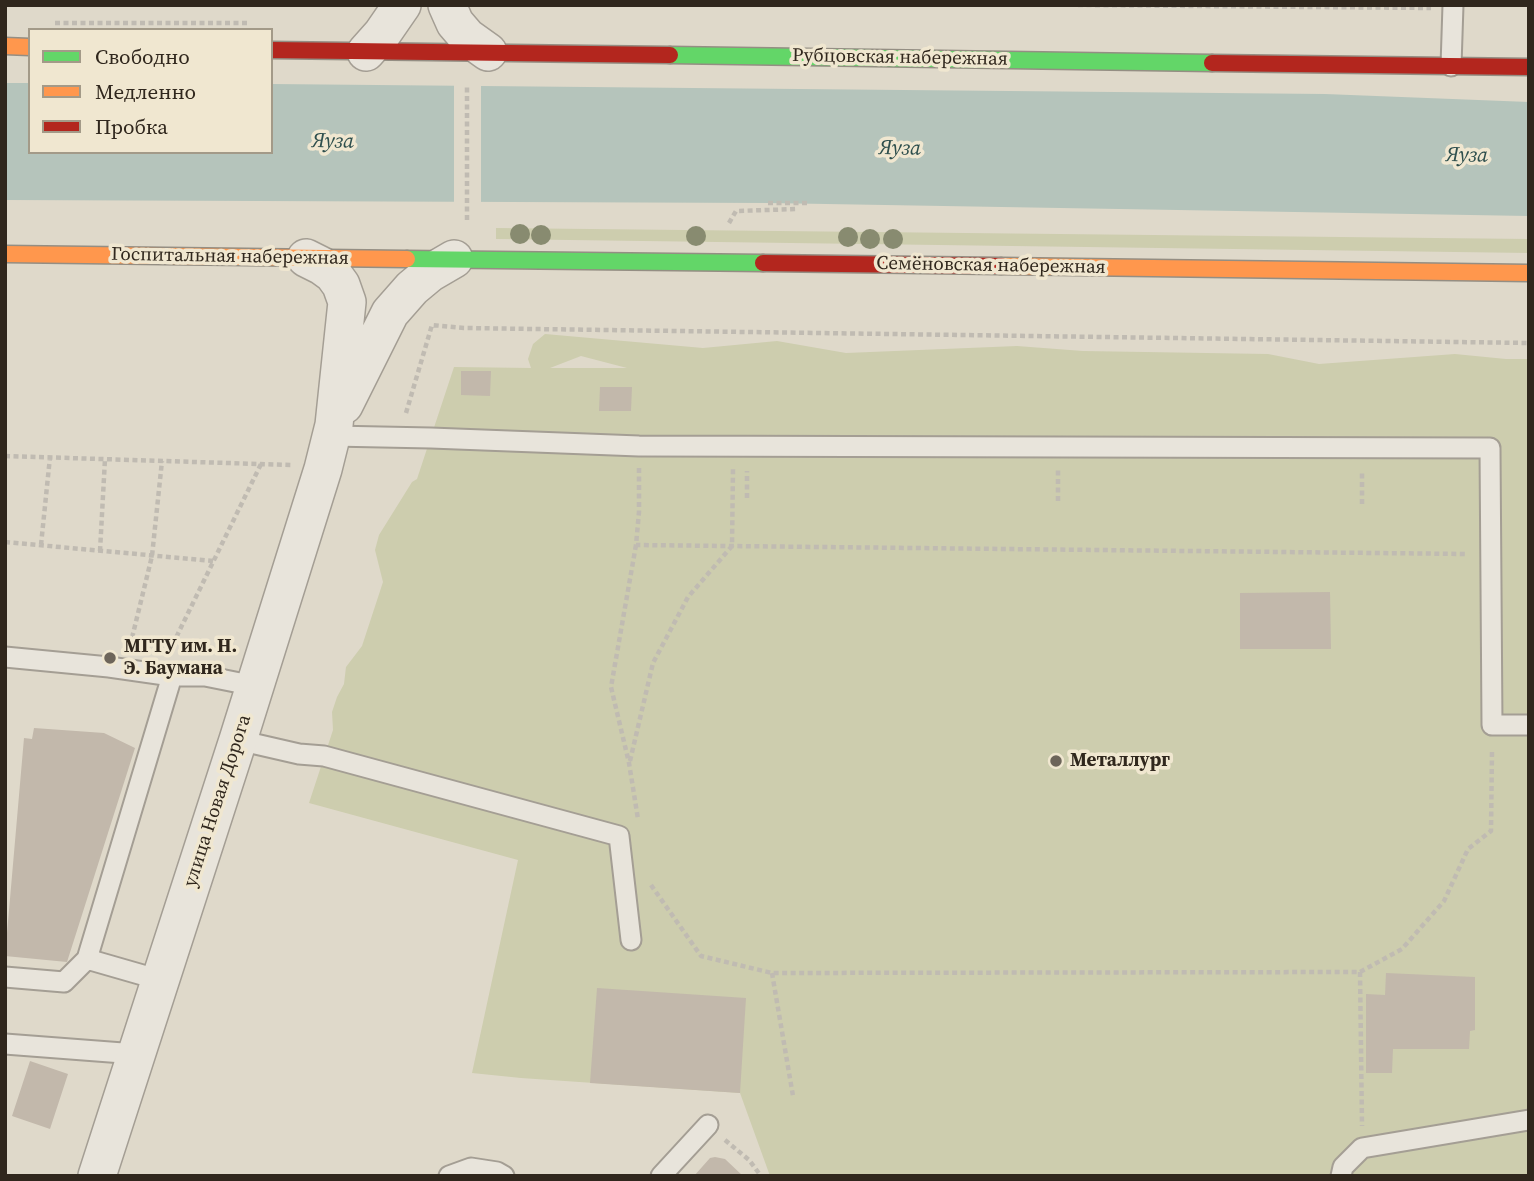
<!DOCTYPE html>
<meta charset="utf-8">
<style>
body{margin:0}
#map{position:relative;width:1534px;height:1181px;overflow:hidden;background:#dfd9ca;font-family:"Source Serif 4",serif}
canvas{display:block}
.frame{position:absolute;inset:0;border:7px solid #30271d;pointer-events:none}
.legend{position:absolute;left:28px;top:28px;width:245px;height:126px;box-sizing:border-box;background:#f0e7d0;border:2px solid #a39a88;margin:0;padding:9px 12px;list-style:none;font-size:21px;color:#30271d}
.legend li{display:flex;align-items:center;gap:14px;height:35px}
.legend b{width:35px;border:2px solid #a39a88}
</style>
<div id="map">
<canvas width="1534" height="1181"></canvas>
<div class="frame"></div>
<ul class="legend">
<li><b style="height:9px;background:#63d668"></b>Свободно</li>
<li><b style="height:9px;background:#ff974d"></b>Медленно</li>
<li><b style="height:9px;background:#b3261e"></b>Пробка</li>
</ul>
</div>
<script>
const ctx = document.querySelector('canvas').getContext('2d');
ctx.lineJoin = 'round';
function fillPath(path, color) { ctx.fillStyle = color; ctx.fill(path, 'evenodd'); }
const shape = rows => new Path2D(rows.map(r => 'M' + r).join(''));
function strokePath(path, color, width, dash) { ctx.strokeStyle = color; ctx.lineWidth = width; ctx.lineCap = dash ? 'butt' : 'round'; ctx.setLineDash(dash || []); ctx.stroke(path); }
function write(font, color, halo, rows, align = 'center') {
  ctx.font = font + ' "Source Serif 4",serif'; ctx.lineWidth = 7; ctx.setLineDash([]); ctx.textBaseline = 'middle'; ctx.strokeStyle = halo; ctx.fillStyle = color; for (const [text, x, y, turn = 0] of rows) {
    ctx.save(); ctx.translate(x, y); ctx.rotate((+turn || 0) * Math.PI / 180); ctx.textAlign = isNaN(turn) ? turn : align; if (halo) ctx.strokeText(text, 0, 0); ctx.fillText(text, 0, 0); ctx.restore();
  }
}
fillPath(shape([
 [496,228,1529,239,1529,253,496,239],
 [545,334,703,348,777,341,846,353,1017,346,1083,351,1268,354,1319,364,1455,354,1506,359,1529,359,1529,1176,770,1176,740,1093,521,1078,472,1073,518,860,309,803,333,730,332,712,337,697,344,684,346,667,362,646,383,582,375,550,379,535,412,482,417,479,454,367,531,368,528,359,533,344],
 [581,356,627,368,628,368,550,368]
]), '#cdcdae');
fillPath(shape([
 [5,83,30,83,30,152,271,152,271,84,1325,94,1529,102,1529,216,768,203,5,200]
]), '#b5c4bb');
fillPath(shape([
 [454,85,481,85,481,202,454,202]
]), '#dfd9ca');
fillPath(shape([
 [461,371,491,371,490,396,461,395],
 [600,387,632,387,631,411,599,411],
 [1330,592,1331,649,1240,649,1240,593],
 [34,728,104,733,135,748,67,962,5,956,24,738,32,739],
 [1386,973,1475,977,1475,1030,1470,1031,1469,1049,1393,1049,1392,1073,1366,1073,1366,994,1385,995],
 [597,988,746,998,740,1093,590,1083],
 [30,1061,68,1074,50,1129,12,1116],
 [715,1157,725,1159,743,1176,694,1176,710,1158]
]), '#c2b8ab');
const lane = shape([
 [1451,66,1453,5],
 [332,436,431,438,639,446,1490,448,1492,725,1529,725],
 [5,657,109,667,172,676,205,676,255,686],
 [238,740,299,754,324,756,619,836,631,940],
 [87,959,172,676],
 [5,977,64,982,87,959,160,980],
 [5,1044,136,1054],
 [449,1176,471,1168,497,1172,504,1176],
 [661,1176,708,1125],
 [1341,1176,1343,1167,1362,1148,1529,1120]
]);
const street = shape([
 [447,5,455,23,467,37,488,52],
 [366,52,382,34,402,5],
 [344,405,390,313,412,288,430,273,454,259],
 [97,1176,238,740,323,469,334,425,347,302,341,285,333,274,322,266,306,258]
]);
const fast = shape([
 [670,55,1212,63],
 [407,259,763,263]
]);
const slow = shape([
 [5,46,30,47],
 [5,254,407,259],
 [1001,266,1529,273]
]);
const jam = shape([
 [271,50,670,55],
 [1212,63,1529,67],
 [763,263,1001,266]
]);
strokePath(lane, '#a49e94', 23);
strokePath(street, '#a49e94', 40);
strokePath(fast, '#948e83', 19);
strokePath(slow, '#948e83', 19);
strokePath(jam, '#948e83', 19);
strokePath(shape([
 [1078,5,1431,8],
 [55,23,249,23],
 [768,203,808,203],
 [467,220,467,87],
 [729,223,736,211,798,209],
 [406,413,432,325,464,328,1529,343],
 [5,456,291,465],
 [639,468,639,512,636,545,1467,554],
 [747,498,747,471],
 [1058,501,1058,469],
 [1362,504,1362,470],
 [5,542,213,561],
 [41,545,50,457],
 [636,545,611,687,629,763,638,819],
 [100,551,105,459],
 [130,646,152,556,162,461],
 [169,652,261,464],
 [630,761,653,663,688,597,732,546,733,469],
 [651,885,701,956,772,973,1360,972,1402,949,1444,901,1468,849,1491,831,1492,750],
 [1360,972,1362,1126],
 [772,973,793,1096],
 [725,1140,749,1160,761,1176]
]), '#c0bbb2', 4.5, [5, 3.5]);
strokePath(lane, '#e8e4db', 19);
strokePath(street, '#e8e4db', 37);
strokePath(fast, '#63d668', 16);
strokePath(slow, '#ff974d', 16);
strokePath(jam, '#b3261e', 16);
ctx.fillStyle = '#888b70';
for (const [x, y] of [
 [520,234],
 [541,235],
 [696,236],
 [848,237],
 [870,239],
 [893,239]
]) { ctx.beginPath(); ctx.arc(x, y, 10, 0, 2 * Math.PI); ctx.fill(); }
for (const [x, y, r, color] of [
 [110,658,7,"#6d655a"],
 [1056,761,7,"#6d655a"]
]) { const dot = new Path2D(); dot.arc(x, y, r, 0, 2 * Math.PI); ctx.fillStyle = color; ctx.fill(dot); strokePath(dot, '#f0e7d0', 2.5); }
write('19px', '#30271d', '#f0e7d0', [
 ["Рубцовская набережная",900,58,1],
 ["Госпитальная набережная",230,257,1],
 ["Семёновская набережная",991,266,1],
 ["улица Новая Дорога",218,801,-72]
]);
write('bold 19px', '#30271d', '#f0e7d0', [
 ["МГТУ им. Н.",124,647],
 ["Э. Баумана",124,669],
 ["Металлург",1070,761]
], 'left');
write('italic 21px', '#2e4f4d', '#f0e7d0', [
 ["Яуза",333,142,1],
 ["Яуза",900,149,1],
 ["Яуза",1467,156,1]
]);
</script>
